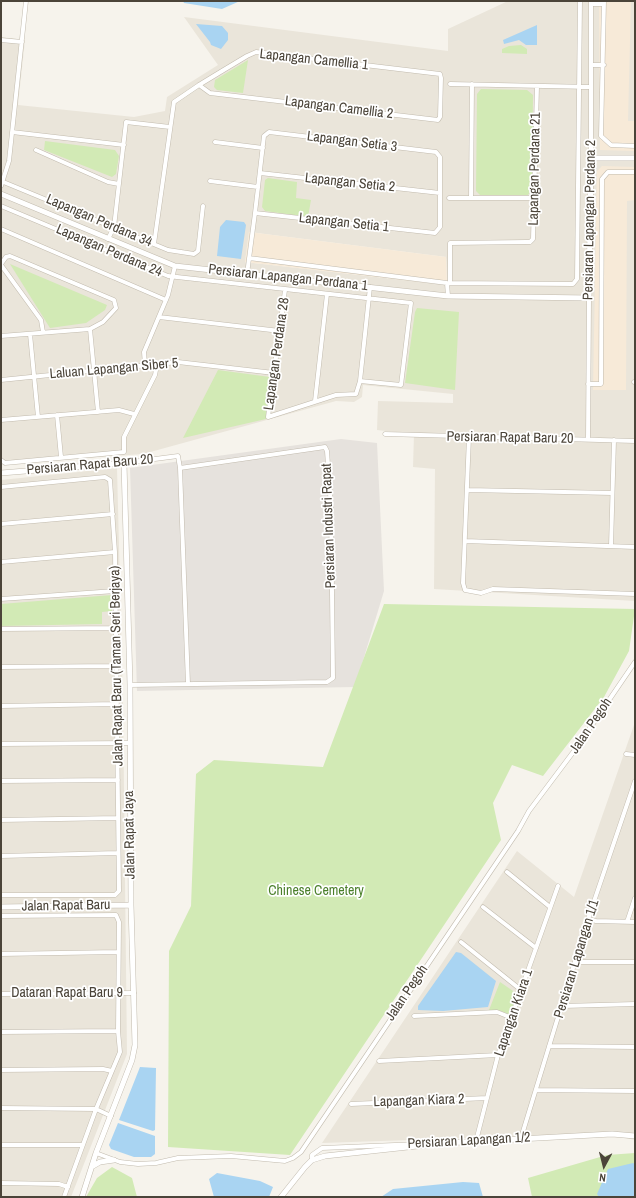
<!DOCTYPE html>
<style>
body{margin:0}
#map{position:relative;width:636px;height:1198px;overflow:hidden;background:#f6f3ec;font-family:"Archivo Narrow",sans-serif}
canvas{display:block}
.frame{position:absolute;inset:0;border:2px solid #4b4439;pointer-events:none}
.north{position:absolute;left:584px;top:1146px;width:40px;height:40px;-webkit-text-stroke:3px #fff;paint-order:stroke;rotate:187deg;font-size:11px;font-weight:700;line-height:16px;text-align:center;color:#4b4439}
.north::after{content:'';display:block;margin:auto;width:14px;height:18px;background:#4b4439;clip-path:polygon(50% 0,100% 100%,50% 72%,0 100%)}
</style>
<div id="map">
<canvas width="636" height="1198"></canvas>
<div class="frame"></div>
<div class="north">N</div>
</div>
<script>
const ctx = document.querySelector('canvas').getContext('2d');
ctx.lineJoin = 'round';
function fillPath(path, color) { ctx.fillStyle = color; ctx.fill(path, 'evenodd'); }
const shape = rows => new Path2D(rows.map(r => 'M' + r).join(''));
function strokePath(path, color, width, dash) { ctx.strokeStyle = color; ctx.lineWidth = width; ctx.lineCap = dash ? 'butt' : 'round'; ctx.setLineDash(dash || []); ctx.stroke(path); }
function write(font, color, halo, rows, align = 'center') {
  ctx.font = font + ' "Archivo Narrow",sans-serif'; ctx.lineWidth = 3.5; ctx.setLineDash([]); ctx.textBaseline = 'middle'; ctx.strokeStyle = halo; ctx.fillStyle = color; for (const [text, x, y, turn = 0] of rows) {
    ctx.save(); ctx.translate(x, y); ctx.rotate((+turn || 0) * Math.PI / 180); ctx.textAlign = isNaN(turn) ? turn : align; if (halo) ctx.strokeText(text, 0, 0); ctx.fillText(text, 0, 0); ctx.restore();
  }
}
fillPath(shape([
 [508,1,635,1,635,601,434,589,435,469,413,467,414,434,377,430,378,401,453,403,453,394,363,385,362,397,354,402,336,401,143,454,1,464,1,37,25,40,18,105,134,117,165,111,167,97,218,65,184,17,448,51,448,29],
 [249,232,446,257,447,285,245,262],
 [117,468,123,703,127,1054,71,1197,1,1197,1,480],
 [635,722,635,1140,612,1135,498,1137,322,1143,517,851,574,897]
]), '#eae5da');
fillPath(shape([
 [599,1,631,1,628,121,635,121,635,151,600,150],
 [602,166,635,167,635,200,627,201,626,390,593,390,597,171],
 [249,232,446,257,447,285,245,262]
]), '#f7ead8');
fillPath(shape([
 [341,439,377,443,384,591,355,687,137,691,130,468]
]), '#e6e2dd');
fillPath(shape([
 [521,45,527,49,527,54,502,53,502,49,509,46],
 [248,60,243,93,217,90,214,87,215,80],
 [481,89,527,90,533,95,532,189,528,195,480,195,476,191,477,94],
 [45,141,115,150,119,156,116,174,112,177,44,150],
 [268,178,297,182,296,198,311,200,308,217,265,211,262,207,265,180],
 [10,264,107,305,105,310,86,323,50,328],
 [417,308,459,312,455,390,405,383,415,312],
 [218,370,270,377,266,419,183,438],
 [112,595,112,611,102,612,102,624,1,626,1,604],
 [384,604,635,609,629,651,604,697,543,776,512,765,493,803,501,840,290,1155,168,1147,169,951,191,906,196,774,214,760,323,767],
 [500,982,516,993,511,1015,498,1010,489,1010],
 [635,1153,635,1197,532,1197,528,1178,607,1155],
 [112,1167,132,1178,137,1197,86,1197,97,1178]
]), '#d2eab5');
fillPath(shape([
 [183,1,240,1,222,9,184,3],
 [196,24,222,26,228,33,228,40,221,49,211,45,210,42],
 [537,25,537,45,526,45,519,40,504,44,503,40],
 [226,220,244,222,246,225,241,259,217,256,220,227],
 [456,952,461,953,496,981,488,1007,443,1011,418,1010,418,1006],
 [140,1067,156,1068,155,1130,153,1131,119,1120],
 [118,1123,155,1136,155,1154,151,1157,134,1157,111,1149,109,1145],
 [633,1163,635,1164,635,1197,599,1197,597,1194,608,1169],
 [217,1173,260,1181,273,1187,269,1197,214,1197,209,1179],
 [463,1182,479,1183,483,1197,381,1197,393,1189]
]), '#a9d4f2');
const minor = shape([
 [604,1,601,136,611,145,635,146],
 [591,4,604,4],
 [1,40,22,42],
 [591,65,604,65],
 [450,84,591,87],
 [12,132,124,145],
 [215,142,263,148],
 [36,150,108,182,119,184],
 [591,158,591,1],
 [260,173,440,193],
 [1,181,168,250,194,254,198,251,203,206],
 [210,181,258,187],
 [1,186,9,161,26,1],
 [449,198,535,198],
 [471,198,472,84],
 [1,206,168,276,411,303,401,385,360,381],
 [1,229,166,300],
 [108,239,114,227,126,122,170,127],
 [154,244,174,102,199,85,222,71,247,56,256,52,440,74,441,78,440,117,438,120,210,93,199,85],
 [249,258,447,283,573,284,577,279,580,1],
 [1,264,6,257,10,256,114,300,116,308,103,322,90,329,1,336],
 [1,265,41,320,43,332],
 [247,274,255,213,264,136,269,132,436,152,440,157,440,227,435,233,255,213],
 [447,283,448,296],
 [450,283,450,243,527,242,530,242,533,239,537,86],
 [285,290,268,417,336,395,356,394,360,381,370,287],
 [159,317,280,331],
 [90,329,98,412],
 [30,334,38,417],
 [145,365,144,352,168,295,175,266],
 [1,380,178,362,274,373],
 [634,382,635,382],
 [588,384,601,384,602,179,608,172,635,172],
 [315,401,327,294],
 [57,415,61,457],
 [1,420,119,410,134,414],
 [385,434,635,441],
 [469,437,463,583,465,590,481,593,493,589,635,594],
 [588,439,589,298],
 [1,460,5,463,124,452,124,437,155,375,157,365],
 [124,463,178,456,180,468],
 [1,487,105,477,110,480,115,552,119,891,115,895,1,895],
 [468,490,612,493],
 [1,524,113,514],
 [465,541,635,547],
 [611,546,614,440],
 [1,562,115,552],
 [1,599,115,591],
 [1,629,116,628],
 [1,667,117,666],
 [130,685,327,682,333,678,331,507,327,451,325,447,180,468,188,684],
 [1,706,117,704],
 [1,744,129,743],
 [626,754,635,755],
 [1,781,118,780],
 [1,820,118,818],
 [1,856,118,853],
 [507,872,550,907],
 [483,907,536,948],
 [1,916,116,915,119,922,118,1031,120,1052,96,1109,64,1197],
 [588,919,596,921,635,922],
 [627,922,635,898],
 [461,942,521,990],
 [1,954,118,952],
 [576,962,635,962],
 [1,994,134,993],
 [563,1006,635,1004],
 [414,1016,497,1012,512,1018],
 [1,1032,118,1031],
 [549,1046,635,1047],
 [379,1061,498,1055],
 [1,1070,103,1069,112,1071],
 [536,1090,635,1091],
 [351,1104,487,1098],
 [1,1108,96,1109,111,1116],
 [521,1138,588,919,635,781],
 [476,1141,498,1055,558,886],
 [1,1145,82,1145],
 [96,1153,120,1162,138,1164,156,1163,178,1158,231,1156,285,1161,293,1158,301,1152,518,831,529,811,577,747,635,662],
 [312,1160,312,1155,322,1148,419,1144],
 [1,1183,59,1184,68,1187]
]);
const tertiary = shape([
 [1,194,175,266,448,296,589,298,591,158,635,158],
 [1,473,124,463,130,685,131,905,135,1045,132,1060,96,1153,82,1197],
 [1,907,131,905],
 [93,1166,100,1162,114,1160],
 [281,1197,305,1167,312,1160,325,1156,445,1143,612,1134,635,1136]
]);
strokePath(minor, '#c2bbae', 5);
strokePath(tertiary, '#c2bbae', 6);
strokePath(minor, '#fff', 4);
strokePath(tertiary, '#fff', 5);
write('14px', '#4b4439', '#fff', [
 ["Lapangan Camellia 1",314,60,6],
 ["Lapangan Camellia 2",339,108,7],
 ["Lapangan Setia 3",352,142,7],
 ["Lapangan Perdana 21",535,169,-89],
 ["Lapangan Setia 2",350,183,6],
 ["Persiaran Lapangan Perdana 2",590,220,-89],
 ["Lapangan Perdana 34",99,221,23],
 ["Lapangan Setia 1",344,223,6],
 ["Lapangan Perdana 24",109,251,23],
 ["Persiaran Lapangan Perdana 1",288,278,6],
 ["Lapangan Perdana 28",277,354,-82],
 ["Laluan Lapangan Siber 5",114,369,-5],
 ["Persiaran Rapat Baru 20",510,438,1],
 ["Persiaran Rapat Baru 20",90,465,-5],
 ["Persiaran Industri Rapat",329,526,-92],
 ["Jalan Rapat Baru (Taman Seri Berjaya)",117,666,-91],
 ["Jalan Pegoh",591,726,-56],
 ["Jalan Rapat Jaya",130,835,-91],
 ["Jalan Rapat Baru",66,906,-1],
 ["Persiaran Lapangan 1/1",577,959,-73],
 ["Dataran Rapat Baru 9",67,993],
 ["Jalan Pegoh",407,993,-56],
 ["Lapangan Kiara 1",514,1013,-71],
 ["Lapangan Kiara 2",419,1101,-2],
 ["Persiaran Lapangan 1/2",469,1141,-3]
]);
write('14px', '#4a7f2a', '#fff', [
 ["Chinese Cemetery",316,891]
]);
</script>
